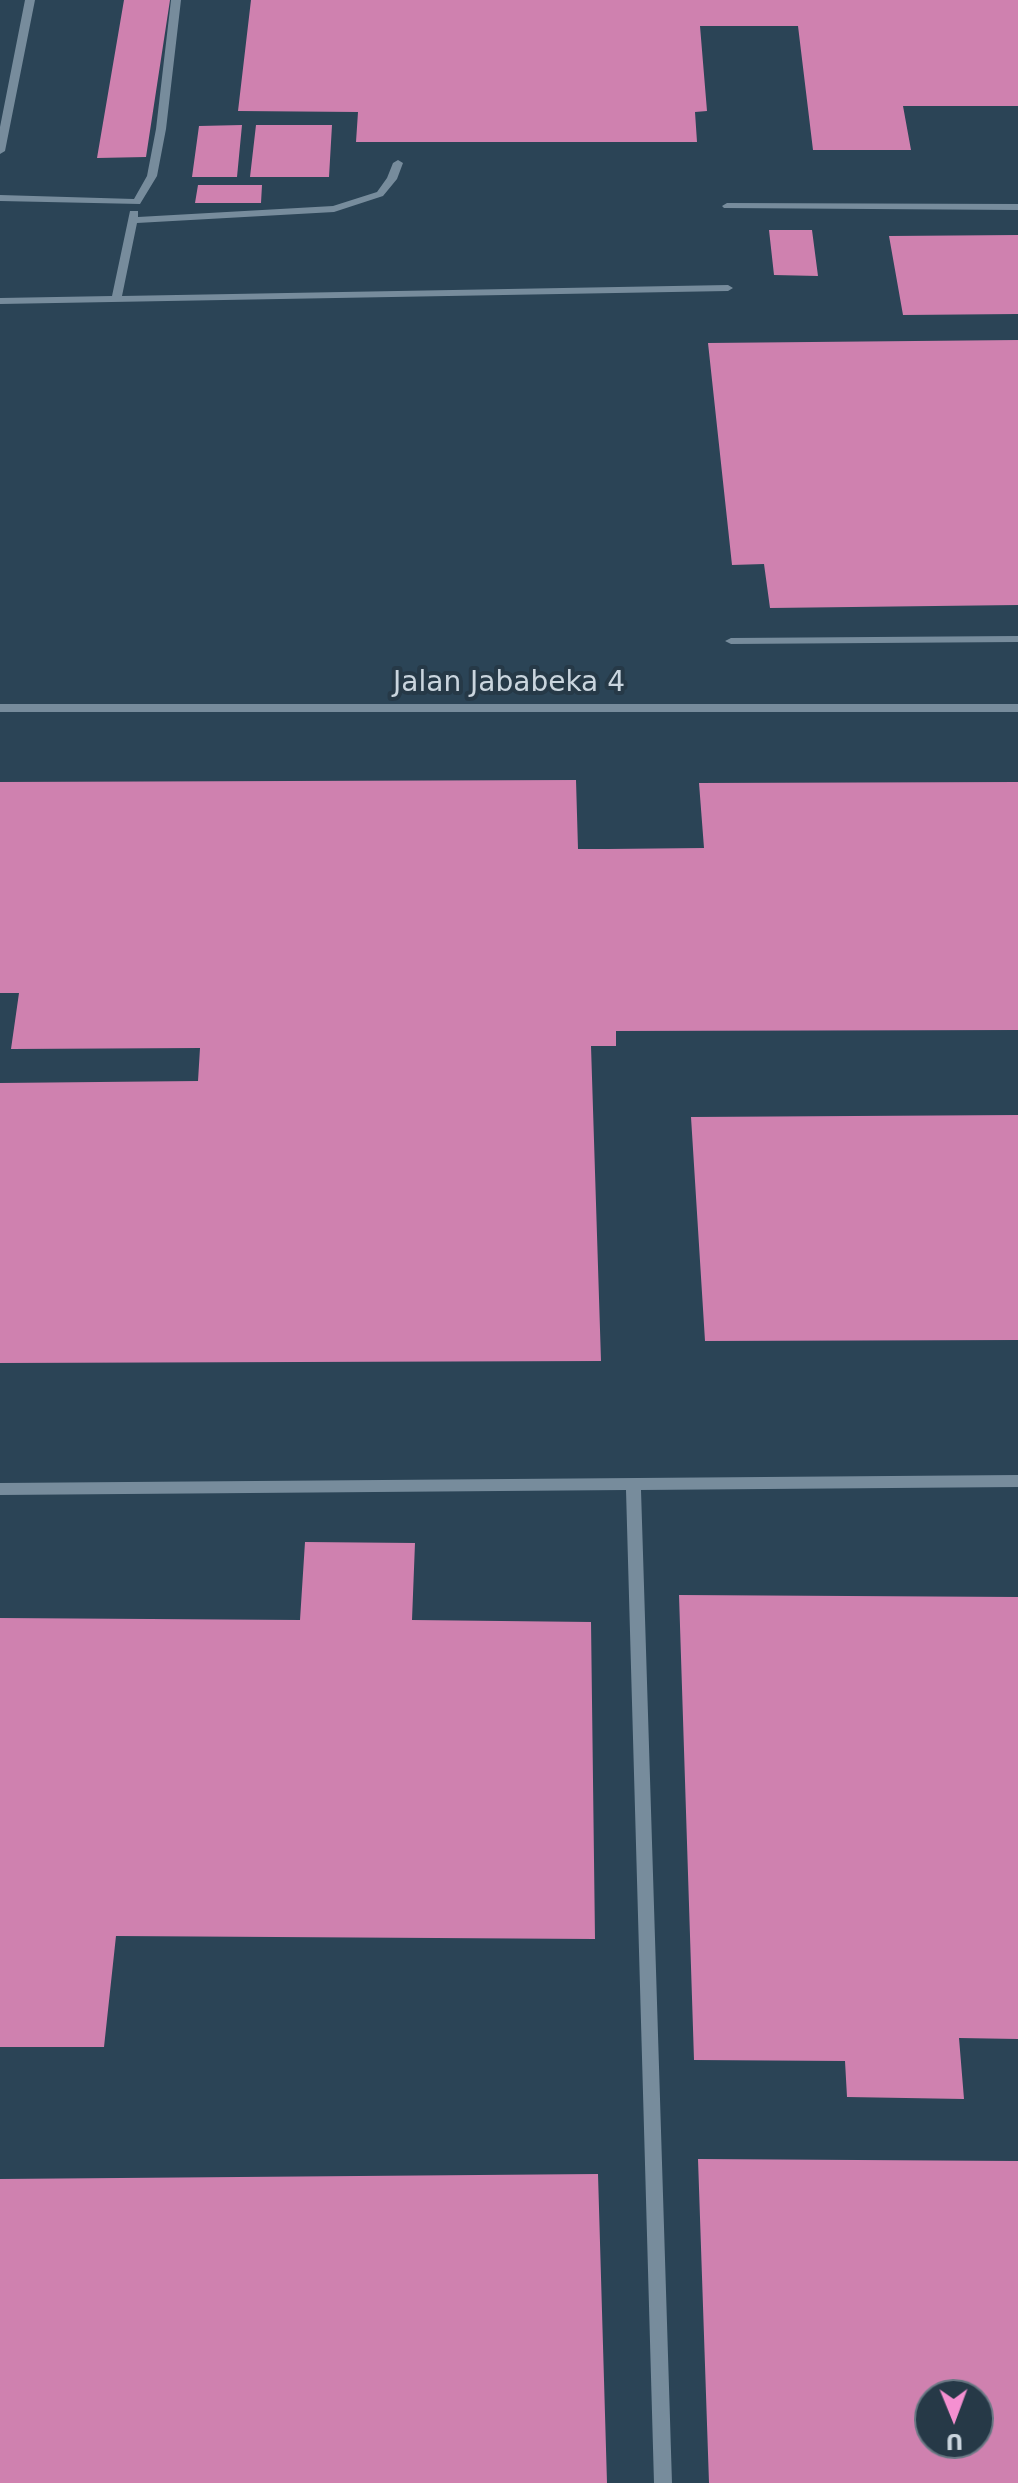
<!DOCTYPE html>
<style>
body{margin:0}
#map{position:relative;width:1018px;height:2483px;overflow:hidden;background:#263947;font-family:"DejaVu Sans",sans-serif}
canvas{display:block}
.north{position:absolute;left:914px;top:2379px;width:80px;height:80px;box-sizing:border-box;background:#263947;border:2px solid #687783;border-radius:50%;rotate:179deg;font-size:22px;font-weight:700;line-height:32px;text-align:center;color:#cad5de}
.north::after{content:'';display:block;margin:auto;width:28px;height:36px;background:#f590d1;clip-path:polygon(50% 0,100% 100%,50% 72%,0 100%)}
</style>
<div id="map">
<canvas width="1018" height="2483"></canvas>
<div class="north">U</div>
</div>
<script>
const ctx = document.querySelector('canvas').getContext('2d');
ctx.lineJoin = 'round';
function fillPath(path, color) { ctx.fillStyle = color; ctx.fill(path, 'evenodd'); }
const shape = rows => new Path2D(rows.map(r => 'M' + r).join(''));
function write(font, color, halo, rows, align = 'center') {
  ctx.font = font + ' "DejaVu Sans",sans-serif'; ctx.lineWidth = 8; ctx.setLineDash([]); ctx.textBaseline = 'middle'; ctx.strokeStyle = halo; ctx.fillStyle = color; for (const [text, x, y, turn = 0] of rows) {
    ctx.save(); ctx.translate(x, y); ctx.rotate((+turn || 0) * Math.PI / 180); ctx.textAlign = isNaN(turn) ? turn : align; if (halo) ctx.strokeText(text, 0, 0); ctx.fillText(text, 0, 0); ctx.restore();
  }
}
fillPath(shape([
 [0,0,1018,0,1018,2483,0,2483],
 [930,2395,978,2395,978,2443,930,2443]
]), '#2b4456');
fillPath(shape([
 [124,0,170,0,146,157,97,158],
 [251,0,1018,0,1018,106,903,106,911,150,813,150,798,26,700,26,707,111,695,112,697,142,356,142,358,112,238,111],
 [242,125,237,177,192,177,199,126],
 [256,125,332,125,329,177,250,177],
 [198,185,262,185,261,203,195,203],
 [769,230,812,230,818,276,774,275],
 [1018,235,1018,314,903,315,889,236],
 [1018,340,1018,605,770,608,764,564,732,565,708,343],
 [576,780,578,849,608,849,704,848,699,783,1018,782,1018,1030,616,1031,616,1046,591,1046,601,1361,0,1363,0,1083,198,1081,200,1048,11,1049,19,993,0,993,0,782],
 [1018,1115,1018,1340,705,1341,691,1117],
 [305,1542,415,1543,412,1620,591,1622,595,1939,116,1936,104,2047,0,2047,0,1618,300,1620],
 [679,1595,1018,1597,1018,2039,959,2038,964,2099,847,2097,845,2061,694,2060],
 [698,2159,1018,2161,1018,2483,709,2483],
 [930,2395,978,2395,978,2443,930,2443],
 [598,2174,607,2483,0,2483,0,2179]
]), '#cf81af');
fillPath(shape([
 [25,0,35,0,5,151,0,154,0,127,25,0],
 [171,0,181,0,166,129,157,176,140,204,0,201,0,195,134,199,147,176,156,129,171,0],
 [398,160,403,163,397,179,383,196,334,212,137,223,122,296,728,285,733,288,728,291,0,304,0,298,112,296,130,211,138,211,138,217,333,206,377,192,387,178,393,163,398,160],
 [727,203,1018,204,1018,210,724,208,722,206,727,203],
 [1018,636,1018,642,731,644,725,641,731,638,1018,636],
 [0,704,1018,704,1018,712,0,712,0,704],
 [1018,1475,1018,1487,641,1490,672,2483,654,2483,626,1490,0,1495,0,1483,1018,1475]
]), '#778c9c');
write('28px', '#cad5de', '#263947', [
 ["Jalan Jababeka 4",509,684]
]);
</script>
